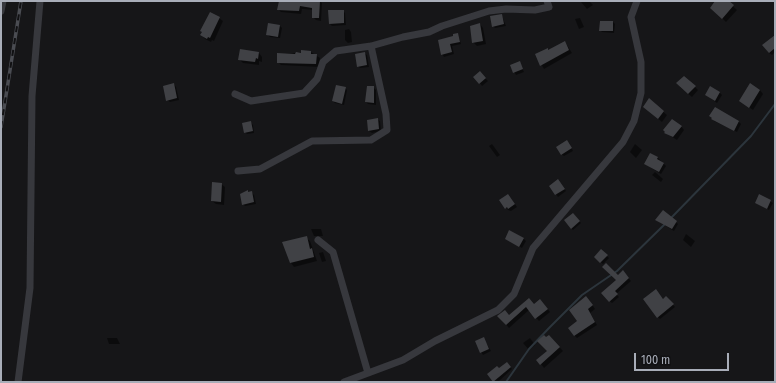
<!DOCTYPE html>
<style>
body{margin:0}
#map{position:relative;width:776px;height:383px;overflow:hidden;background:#161618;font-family:"Fira Sans Condensed",sans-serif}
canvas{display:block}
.frame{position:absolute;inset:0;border:2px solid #a8adb8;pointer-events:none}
.scale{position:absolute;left:634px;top:353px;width:95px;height:18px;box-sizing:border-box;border:2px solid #a8adb8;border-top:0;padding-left:5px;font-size:12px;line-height:14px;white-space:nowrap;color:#a8adb8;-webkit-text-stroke:3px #111113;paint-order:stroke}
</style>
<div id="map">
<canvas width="776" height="383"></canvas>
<div class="frame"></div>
<div class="scale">100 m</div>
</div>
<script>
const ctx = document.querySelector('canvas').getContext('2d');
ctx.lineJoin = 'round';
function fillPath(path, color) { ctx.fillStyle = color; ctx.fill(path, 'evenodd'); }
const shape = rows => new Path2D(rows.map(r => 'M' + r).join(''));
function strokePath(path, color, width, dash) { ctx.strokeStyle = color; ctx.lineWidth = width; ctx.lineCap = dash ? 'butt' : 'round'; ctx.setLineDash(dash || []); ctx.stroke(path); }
fillPath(shape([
 [280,1,320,1,322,3,321,21,316,20,313,17,313,10,302,9,301,14,281,12,278,9],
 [583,1,589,1,593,5,587,9,581,2],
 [717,1,727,1,737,10,726,22,715,11],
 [343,11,345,13,346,25,332,26,330,24],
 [502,16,506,26,495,28,493,26],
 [219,18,223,21,214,41,212,40,211,42,205,39,202,35],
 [580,18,584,27,579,29,575,19],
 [613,22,615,24,614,33,602,32,600,30],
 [480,24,483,28,486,44,477,46,473,42],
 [280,26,282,28,280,38,270,37,268,35],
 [349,29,351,32,352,42,348,43,345,40,345,30],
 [458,34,461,44,452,46,454,54,444,57,442,54],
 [775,39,775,52,772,55,769,53],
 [565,42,572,53,544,69,536,55,549,51],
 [311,52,320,58,319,67,281,65,278,62,278,54],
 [259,53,262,57,262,62,259,61,259,65,243,63,239,59],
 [364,53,367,55,369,67,360,68,358,66],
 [519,62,524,72,516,75,511,66],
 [482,75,488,81,482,86,475,77],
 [174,84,176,87,179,100,170,102,167,100],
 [373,87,376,90,376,105,368,104,366,102],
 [680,87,695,87,698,90,692,97],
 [345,88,347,90,344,105,335,103,333,101],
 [760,90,763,94,753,110,740,101],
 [720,93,722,95,717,103,706,95],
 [649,100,667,115,662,122,648,110],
 [713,118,739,122,741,124,737,132,714,121],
 [377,119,380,121,381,131,372,133,369,131,368,120],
 [251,123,253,125,254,133,247,134,245,132],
 [681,126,684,130,677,140,666,133],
 [569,143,573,151,564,156,561,154],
 [492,144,500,155,497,157,489,146],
 [635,144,642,150,636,158,630,152],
 [651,154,658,158,666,166,661,174,645,164],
 [655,172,663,179,661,182,652,175],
 [560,183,566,191,558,197,550,186],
 [221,184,225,187,224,205,216,204,212,201],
 [251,192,254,195,256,204,245,206,243,204],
 [510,197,517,207,511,211,508,210,500,200],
 [770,201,773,203,769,210,756,203],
 [663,211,678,224,674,231,658,221],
 [573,214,581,223,573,230,571,228],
 [311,229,321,229,323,236,314,236],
 [686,234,695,241,691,247,683,240],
 [306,238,310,241,317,261,294,267,291,263,283,243],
 [523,238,526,241,522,248,506,239],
 [601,251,609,258,603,264,595,257],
 [323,252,326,261,322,262,319,253],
 [623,272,631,281,616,294,619,297,612,303,606,298,617,281,618,276],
 [658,293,664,300,666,297,675,307,660,319,658,317],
 [529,299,534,305,543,303,550,312,539,321,529,310,509,328,499,316,509,316],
 [589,300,595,309,590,313,597,325,577,338,574,335],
 [549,336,563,351,544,368,541,364,549,352,546,338],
 [107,338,117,338,120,344,109,344],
 [483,338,491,351,483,355,481,352],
 [530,338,535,345,529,350,523,343],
 [507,363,512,369,498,382,494,382,489,374,499,370]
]), '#0007');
strokePath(shape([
 [671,218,751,136,775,104],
 [506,382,529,349,550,327,582,295,617,271,665,224]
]), '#2c353c', 2);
fillPath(shape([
 [279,1,320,1,319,18,312,18,312,8,300,6,299,11,277,10],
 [715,1,729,1,734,5,722,19,710,8],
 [328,10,344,10,344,23,329,24],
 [210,12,220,17,210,38,208,37,207,39,200,35,202,32,200,31],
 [502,14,504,24,492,27,490,16],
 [600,21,613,21,613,31,599,31],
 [268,23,280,25,278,37,266,35],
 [480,23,483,41,472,43,470,26],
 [458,33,460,42,450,44,452,52,441,55,438,40,453,36,453,34],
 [775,35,775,48,769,53,762,45],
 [565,41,569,50,540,66,535,54,548,48,548,50],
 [240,49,259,52,258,59,256,58,255,62,238,60],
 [301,50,311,51,311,54,317,54,316,64,277,63,277,53,295,54,296,52,301,53],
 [365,52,367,65,357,67,355,54],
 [520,61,523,69,513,73,510,65],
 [480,71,486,78,479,84,473,77],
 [684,76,696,86,688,94,676,83],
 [174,83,177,98,166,101,163,86],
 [750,83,760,90,749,108,739,101],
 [336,85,346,87,342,104,332,101],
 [367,86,374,86,374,103,365,102],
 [710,86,720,92,715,101,705,95],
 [649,98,664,111,658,119,643,107],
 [715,107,739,121,734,131,711,119,712,118,709,116],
 [378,118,379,129,368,131,367,120],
 [672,119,682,126,673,137,664,133,665,132,663,130],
 [251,121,253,131,244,133,242,123],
 [567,140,572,148,561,155,556,147],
 [650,153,658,157,657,159,664,163,659,172,644,164],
 [558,179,565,189,555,195,549,186],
 [212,182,222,183,221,202,211,201],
 [248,190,248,192,252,191,254,202,242,205,240,194],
 [508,194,515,204,508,209,507,207,505,209,499,200],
 [759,194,771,200,767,209,755,203],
 [663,210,677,221,672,229,655,220],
 [573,213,580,221,571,229,564,220],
 [509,230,524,238,519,247,505,239],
 [307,236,310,249,312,248,314,257,290,263,282,242],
 [601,249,608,255,600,263,594,257],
 [606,263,618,275,623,270,629,278,615,291,618,294,609,302,601,293,616,280,602,267],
 [656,289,663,299,666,296,674,304,657,318,643,299],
 [586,296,593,305,588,309,595,322,574,336,568,328,577,321,569,310],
 [529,298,534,304,540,299,548,309,535,319,526,307,506,325,497,316,505,310,509,315],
 [544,335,546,337,549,335,560,347,540,365,536,360,547,351,537,341],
 [484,337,489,349,480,353,475,341],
 [507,362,511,367,493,382,487,374,497,366,499,368]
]), '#404145');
strokePath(shape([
 [1,11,3,1],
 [235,94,251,101,304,93,317,79,323,62,336,51,371,46,403,37,429,32,442,26,489,11,506,9,535,10,549,7,547,1],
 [238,171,260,169,312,141,371,140,387,130,386,114,371,46],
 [318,240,333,252,368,373],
 [18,382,30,288,32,96,40,1],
 [344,382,403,360,435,341,498,310,514,294,533,248,623,142,634,121,641,93,641,62,631,17,637,1]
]), '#37383d', 7);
const rail = shape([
 [1,127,21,1]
]);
strokePath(rail, '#4a4c52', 3.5);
strokePath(rail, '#111113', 2, [6]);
</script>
